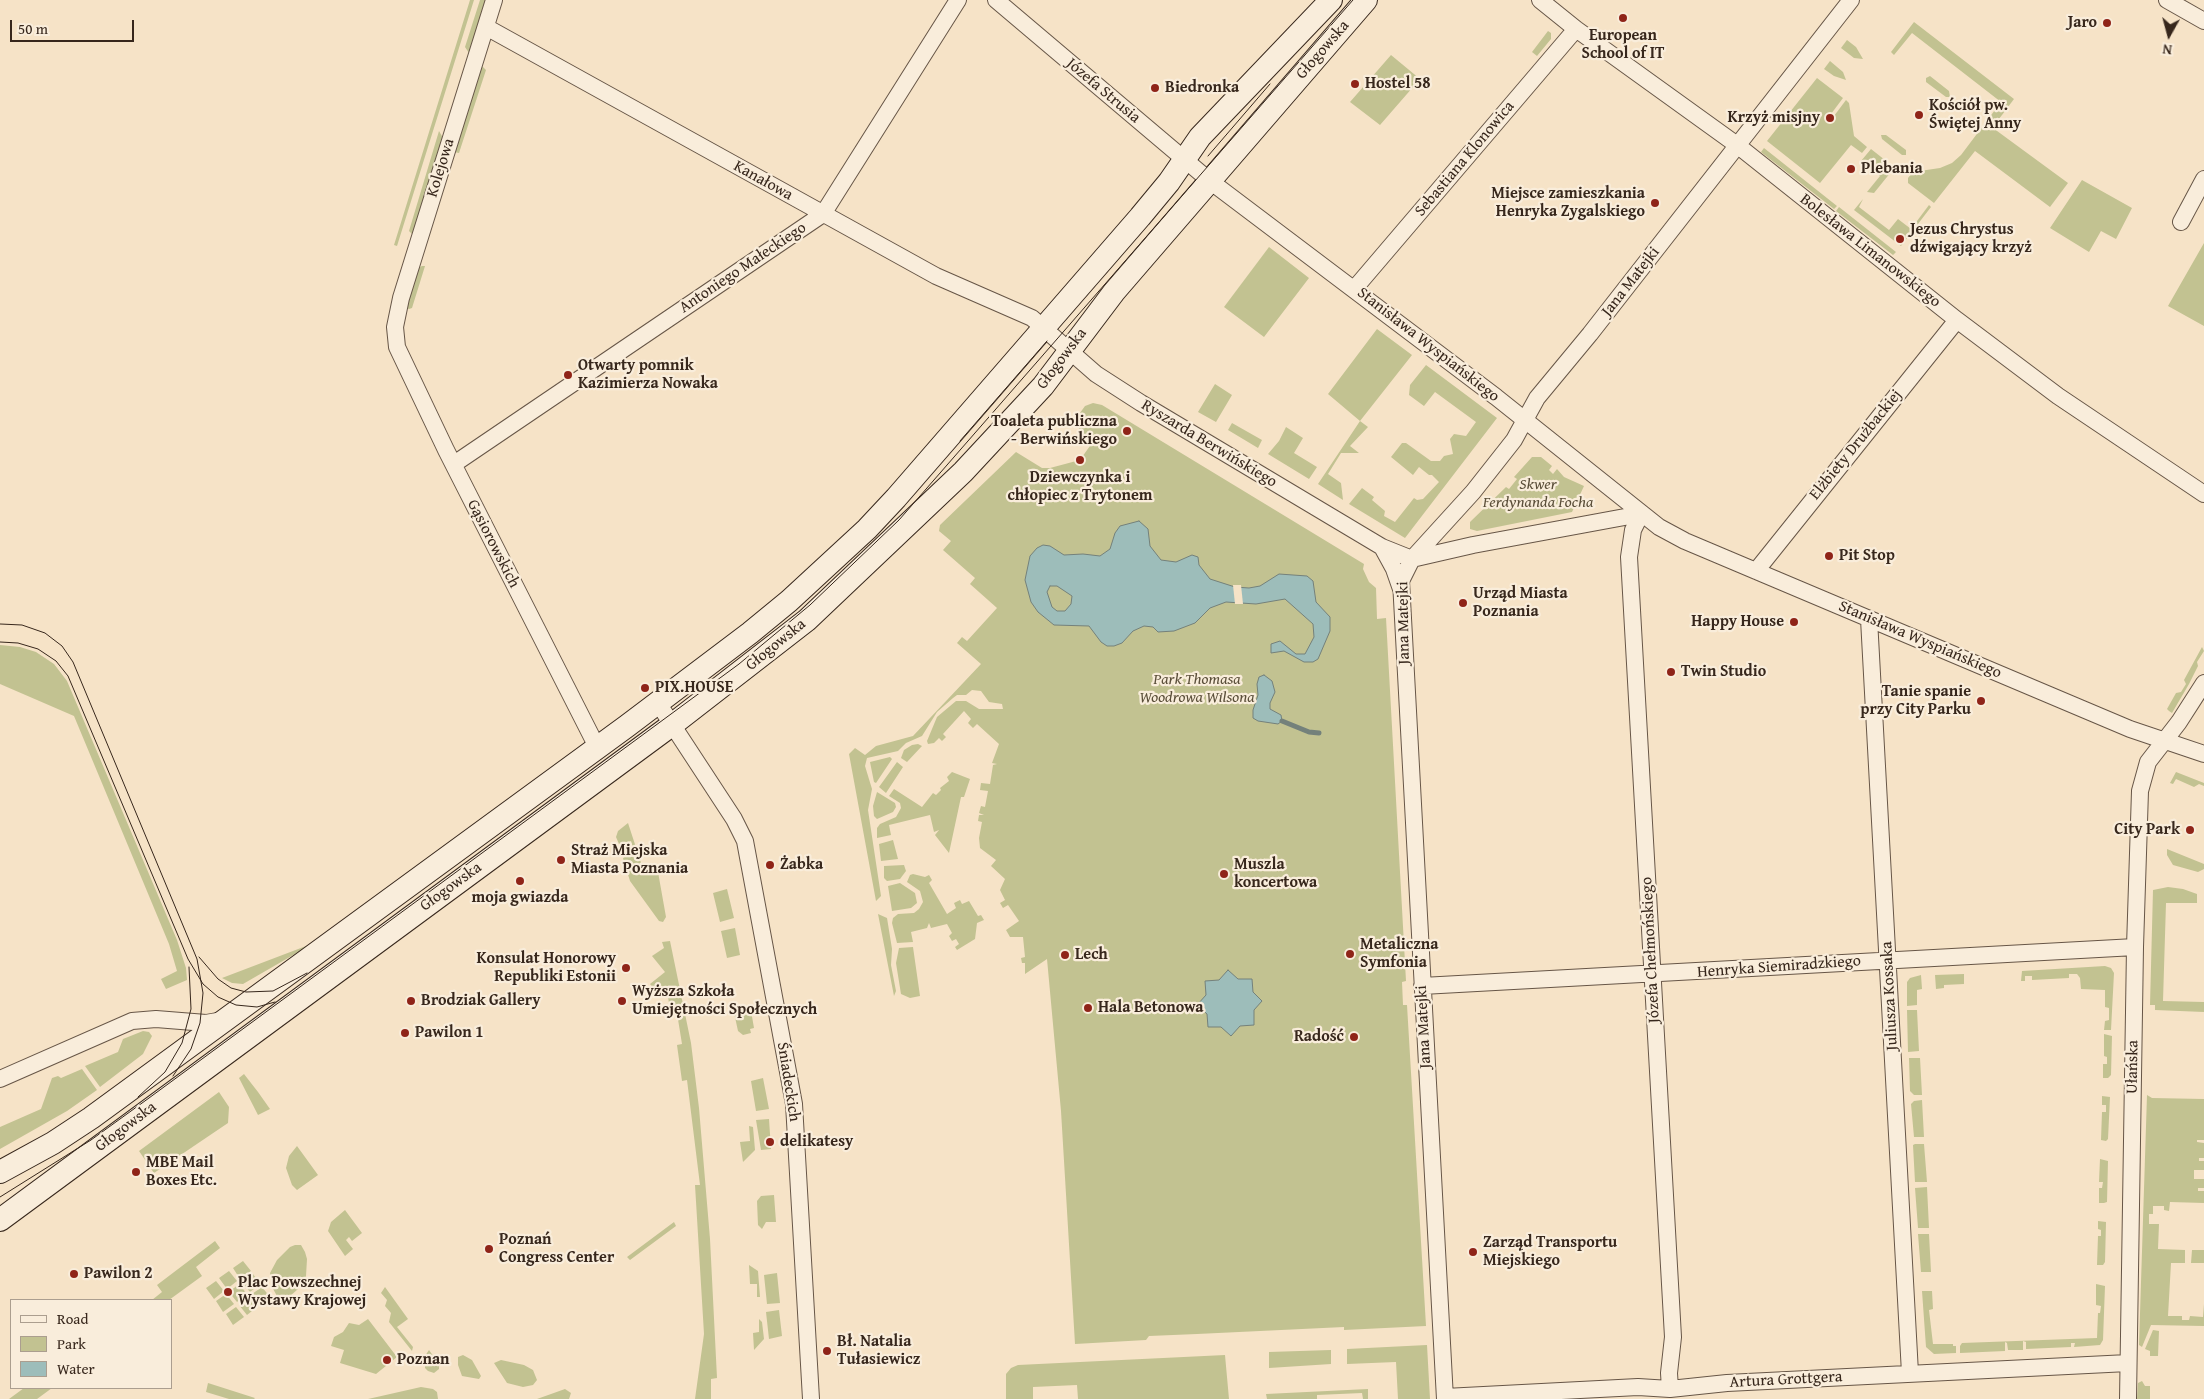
<!DOCTYPE html>
<meta charset="utf-8">
<style>
body{margin:0}
#map{position:relative;width:2204px;height:1399px;overflow:hidden;background:#f6e3c7;font-family:"Gentium Book Plus",serif}
canvas{display:block}
.legend{position:absolute;left:10px;top:1299px;width:162px;height:90px;box-sizing:border-box;background:#f9eddb;border:1px solid #ab9e8f;margin:0;padding:6px 9px;list-style:none;font-size:15px;color:#37271c}
.legend li{display:flex;align-items:center;gap:10px;height:25px}
.legend b{width:25px;border:1px solid #ab9e8f}
.north{position:absolute;left:2144px;top:10px;width:50px;height:50px;-webkit-text-stroke:4px #f9eddb;paint-order:stroke;rotate:187deg;font-size:14px;font-weight:700;line-height:20px;text-align:center;color:#37271c}
.north::after{content:'';display:block;margin:auto;width:18px;height:22px;background:#37271c;clip-path:polygon(50% 0,100% 100%,50% 72%,0 100%)}
.scale{position:absolute;left:10px;top:20px;width:124px;height:22px;box-sizing:border-box;border:2px solid #37271c;border-top:0;padding-left:6px;font-size:15px;line-height:18px;white-space:nowrap;color:#37271c;-webkit-text-stroke:4px #f9eddb;paint-order:stroke}
</style>
<div id="map">
<canvas width="2204" height="1399"></canvas>
<ul class="legend">
<li><b style="height:6px;background:#f9eddb"></b>Road</li>
<li><b style="height:14px;background:#c2c291"></b>Park</li>
<li><b style="height:14px;background:#9dbdba"></b>Water</li>
</ul>
<div class="north">N</div>
<div class="scale">50 m</div>
</div>
<script>
const ctx = document.querySelector('canvas').getContext('2d');
ctx.lineJoin = 'round';
function fillPath(path, color) { ctx.fillStyle = color; ctx.fill(path, 'evenodd'); }
const shape = rows => new Path2D(rows.map(r => 'M' + r).join(''));
function strokePath(path, color, width, dash) { ctx.strokeStyle = color; ctx.lineWidth = width; ctx.lineCap = dash ? 'butt' : 'round'; ctx.setLineDash(dash || []); ctx.stroke(path); }
function write(font, color, halo, rows, align = 'center') {
  ctx.font = font + ' "Gentium Book Plus",serif'; ctx.lineWidth = 4.5; ctx.setLineDash([]); ctx.textBaseline = 'middle'; ctx.strokeStyle = halo; ctx.fillStyle = color; for (const [text, x, y, turn = 0] of rows) {
    ctx.save(); ctx.translate(x, y); ctx.rotate((+turn || 0) * Math.PI / 180); ctx.textAlign = isNaN(turn) ? turn : align; if (halo) ctx.strokeText(text, 0, 0); ctx.fillText(text, 0, 0); ctx.restore();
  }
}
fillPath(shape([
 [470,0,474,0,397,246,394,245],
 [480,0,486,0,469,53,465,47],
 [1914,22,2014,99,1990,131,1993,128,2068,183,2050,207,1975,151,1934,203,1908,183,1908,178,1913,172,1940,168,1952,163,1961,155,2001,102,1912,33,1894,55,1891,52],
 [1548,31,1551,33,1551,39,1537,56,1532,52],
 [1847,40,1856,47,1863,59,1854,58,1841,48],
 [1391,55,1420,79,1380,125,1350,102],
 [1830,61,1843,72,1846,80,1834,76,1824,69],
 [481,65,486,70,459,153,454,152],
 [1930,76,1949,91,1950,97,1946,97,1926,82,1926,78],
 [1817,78,1843,98,1828,118,1831,120,1846,100,1849,103,1854,136,1867,147,1862,153,1851,145,1820,183,1767,141],
 [439,131,443,138,413,235,409,231],
 [1881,135,1886,135,1906,150,1906,155,1902,155,1882,139],
 [1764,148,1837,206,1834,209,1761,152],
 [1871,149,1890,164,1891,172,1874,193,1867,192,1880,176,1861,161],
 [2082,180,2132,208,2116,239,2101,231,2089,252,2050,228],
 [1863,199,1859,207,1889,230,1898,219,1911,229,1929,205,1931,207,1901,246,1854,210],
 [1839,207,1896,252,1893,255,1836,211],
 [2204,243,2204,326,2168,306],
 [1269,247,1309,278,1264,337,1224,307],
 [422,266,425,266,412,308,409,309,406,308,418,268],
 [1377,329,1412,355,1360,421,1368,427,1350,446,1359,453,1341,453,1328,474,1341,483,1343,500,1318,484,1360,421,1328,394],
 [1426,365,1497,418,1405,538,1349,504,1362,488,1374,497,1372,500,1385,511,1384,516,1395,522,1414,498,1417,500,1423,499,1439,482,1432,475,1429,475,1419,467,1413,475,1391,457,1402,443,1406,443,1431,461,1440,461,1444,456,1453,454,1450,439,1454,434,1466,436,1476,422,1435,392,1424,406,1409,395,1410,385],
 [1215,384,1232,395,1216,422,1198,412],
 [1093,403,1102,405,1364,564,1363,569,1369,582,1376,588,1377,619,1386,618,1406,981,1402,982,1403,1005,1407,1005,1426,1326,1344,1330,1344,1327,1197,1334,1149,1336,1146,1340,1075,1344,1061,1111,1047,959,1025,974,1025,963,1022,963,1021,958,1025,957,1023,937,1010,937,1006,930,1019,921,1008,905,1003,908,1000,903,1005,900,1000,890,1005,879,991,866,996,860,980,848,979,838,982,822,978,821,979,815,984,815,979,813,981,806,985,807,988,791,980,790,981,783,990,784,993,765,997,764,992,763,999,744,977,724,973,728,968,723,971,719,964,711,943,734,946,737,942,741,939,738,934,743,928,744,927,741,937,717,956,701,966,701,979,709,1003,709,1002,704,989,702,981,691,972,690,966,695,957,695,953,698,937,712,922,736,906,743,898,751,867,758,865,766,872,789,868,810,881,896,876,901,849,754,855,748,865,755,876,746,913,736,981,664,957,643,962,637,967,641,997,608,970,584,975,578,943,550,951,541,939,531,940,525,1016,452,1042,468,1050,468,1080,460,1092,443,1079,429,1077,417,1085,406],
 [1232,423,1262,440,1258,448,1228,430],
 [1286,427,1303,438,1294,453,1317,467,1309,479,1268,454,1279,441],
 [1532,457,1541,457,1552,466,1549,470,1553,474,1557,469,1564,477,1584,486,1572,512,1477,531,1470,529,1470,522,1506,487,1509,489,1517,479,1514,477],
 [0,645,20,647,36,652,54,664,67,681,177,940,186,968,187,980,166,989,161,979,177,971,169,944,74,716,0,684],
 [2202,647,2204,651,2197,662,2198,666,2189,684,2172,713,2169,711,2167,709,2176,693,2181,692,2186,684,2184,680],
 [918,744,922,746,907,762,901,758,904,750,912,745],
 [890,757,892,759,876,783,874,782,870,762],
 [897,762,903,767,886,793,879,787],
 [952,772,970,779,964,797,961,797,949,853,935,835,939,830,934,832,930,815,889,825,891,835,877,838,877,828,880,824,896,817,901,808,900,803,889,796,894,789,922,807,933,793,936,795,941,790,940,788,949,781,947,777],
 [2176,772,2204,783,2204,786,2199,784,2194,787,2176,779,2173,784,2170,783],
 [877,792,895,803,896,807,893,812,877,819,874,816,873,806],
 [628,823,645,875,658,872,666,917,663,922,659,921,630,881,623,858,634,851,631,841,619,844,616,837,618,831],
 [893,840,898,859,881,861,879,844],
 [2167,849,2204,864,2204,869,2198,872,2173,865,2167,855],
 [904,865,906,871,900,879,887,881,884,878,884,866],
 [913,874,925,877,929,875,932,880,929,883,947,914,956,908,954,903,960,900,962,904,969,901,978,916,981,915,984,920,977,923,975,939,957,950,955,947,959,944,956,939,952,941,949,936,952,933,947,924,931,928,929,923,927,928,911,932,913,942,897,943,892,923,893,918,898,914,914,913,919,909,923,902,920,891,907,882,910,875],
 [900,883,915,893,917,903,911,908,892,911,888,886],
 [2168,887,2183,889,2197,894,2197,903,2166,903,2163,1001,2204,1002,2204,1012,2155,1010,2155,1005,2150,1005,2153,890],
 [727,889,734,918,720,922,713,893],
 [878,914,887,918,892,949,891,965,896,991,894,996],
 [735,928,740,955,727,958,721,931],
 [670,941,691,1043,699,1108,710,1239,717,1378,711,1379,711,1399,695,1399,704,1334,695,1185,700,1185,687,1080,682,1081,677,1045,682,1044,676,1007,670,1009,667,991,653,988,650,984,665,972,652,956,664,948,662,942],
 [314,943,243,984,232,983,222,978],
 [913,947,920,996,910,998,901,994,896,963,899,948],
 [2105,966,2111,968,2114,973,2111,1030,2104,1030,2105,1021,2109,1020,2109,1008,2105,1007,2105,990,2081,989,2080,978,2077,974,2069,974,2069,978,2032,980,2032,976,2025,976,2025,981,2021,981,2022,971],
 [1964,974,1964,984,1944,985,1944,988,1936,989,1935,975],
 [1921,975,1922,989,1917,990,1917,1005,1907,1006,1907,982,1910,978],
 [750,1005,754,1028,750,1029,751,1033,743,1035,738,1031,733,1008],
 [1907,1010,1917,1010,1919,1051,1908,1052],
 [143,1031,149,1032,152,1036,143,1054,100,1087,85,1066,118,1052,123,1039],
 [2104,1034,2112,1036,2111,1075,2108,1078,2103,1078,2103,1064,2107,1064,2107,1057,2104,1056],
 [1909,1058,1920,1058,1922,1095,1914,1095,1910,1091],
 [82,1069,97,1090,67,1111,0,1149,0,1127,41,1109,52,1078,58,1076,61,1078],
 [244,1074,258,1092,270,1109,258,1115,239,1078],
 [763,1078,769,1109,756,1111,751,1081],
 [219,1092,229,1107,228,1123,154,1173,139,1151],
 [2147,1095,2152,1098,2204,1099,2204,1140,2197,1140,2197,1142,2204,1143,2204,1158,2199,1158,2199,1161,2204,1161,2204,1170,2194,1170,2194,1179,2204,1179,2204,1188,2198,1188,2198,1191,2204,1191,2204,1203,2170,1202,2169,1211,2164,1210,2164,1206,2153,1206,2153,1214,2149,1214,2149,1224,2159,1224,2158,1249,2185,1250,2185,1263,2171,1263,2168,1316,2182,1316,2182,1320,2189,1320,2190,1316,2203,1317,2204,1304,2204,1326,2151,1325,2142,1347,2139,1345],
 [2102,1096,2110,1097,2108,1139,2106,1141,2101,1140,2102,1112,2106,1112,2106,1105,2102,1105],
 [1922,1100,1924,1137,1914,1137,1911,1104,1914,1101],
 [769,1119,771,1149,761,1150,756,1120],
 [749,1126,753,1127,755,1150,743,1162,740,1142,750,1141],
 [1915,1144,1924,1144,1927,1182,1915,1182,1913,1145],
 [297,1146,318,1175,297,1190,292,1185,286,1168,289,1156],
 [2100,1159,2108,1161,2107,1202,2104,1203,2099,1203,2099,1188,2102,1188,2103,1182,2099,1182],
 [1927,1187,1929,1228,1918,1228,1915,1188],
 [774,1195,776,1222,766,1222,762,1229,758,1225,757,1201,761,1196],
 [345,1210,362,1233,352,1241,349,1237,346,1240,353,1249,345,1256,328,1231,331,1222],
 [2098,1221,2106,1222,2105,1262,2103,1265,2097,1265,2098,1236,2101,1236,2101,1230,2098,1229],
 [674,1222,676,1226,630,1260,627,1257],
 [1918,1234,1929,1234,1931,1272,1921,1272],
 [215,1241,220,1248,196,1267,202,1276,169,1300,152,1300,162,1292,157,1285],
 [295,1245,301,1245,305,1252,307,1259,306,1276,298,1289,289,1297,281,1298,277,1296,272,1287,270,1273,277,1260,290,1247],
 [2192,1250,2204,1250,2204,1263,2191,1263],
 [243,1261,251,1271,240,1279,233,1268],
 [749,1265,758,1271,760,1297,757,1297,757,1284,750,1284],
 [229,1271,237,1281,227,1289,219,1278],
 [777,1273,780,1303,767,1304,764,1275],
 [253,1274,260,1284,250,1292,242,1282],
 [216,1281,224,1291,214,1299,206,1288],
 [239,1284,247,1294,237,1302,229,1292],
 [2096,1284,2105,1286,2103,1340,2100,1345,2074,1347,2075,1343,2071,1343,2071,1347,2026,1349,2026,1342,2023,1341,2023,1350,2008,1350,2007,1343,2005,1342,2005,1351,1960,1353,1960,1346,1962,1343,2097,1338,2098,1313,2100,1313,2101,1306,2096,1305],
 [262,1287,270,1297,260,1305,252,1294],
 [385,1287,408,1319,397,1327,413,1347,412,1351,389,1322,391,1313,385,1306,387,1300,381,1293],
 [1922,1291,1932,1291,1933,1309,1929,1310,1933,1344,1953,1344,1953,1346,1956,1346,1956,1353,1934,1354,1926,1347],
 [226,1294,234,1304,223,1312,216,1301],
 [249,1297,257,1307,247,1315,239,1305],
 [236,1307,244,1317,233,1325,226,1314],
 [779,1310,782,1336,769,1339,766,1312],
 [368,1319,397,1357,376,1374,340,1363,344,1350,331,1346,334,1337,343,1332,349,1323,359,1325],
 [759,1319,762,1322,764,1339,754,1350,753,1333,759,1332],
 [2153,1330,2159,1331,2158,1356,2150,1356,2150,1351,2145,1349],
 [1427,1345,1430,1399,1398,1399,1396,1362,1347,1364,1347,1349],
 [429,1350,439,1364,439,1369,434,1373,428,1371,425,1368,425,1356],
 [1331,1350,1331,1364,1269,1368,1269,1352],
 [463,1355,472,1360,481,1376,479,1379,462,1376,458,1365,458,1357],
 [1225,1355,1229,1399,1078,1399,1077,1385,1033,1387,1033,1399,1006,1399,1006,1374,1011,1368,1018,1365],
 [501,1360,524,1365,533,1370,537,1380,533,1385,523,1387,507,1383,494,1363],
 [2142,1381,2145,1386,2150,1386,2150,1399,2137,1399,2138,1383],
 [208,1383,255,1398,254,1399,229,1399,206,1392],
 [421,1387,433,1389,437,1392,438,1399,368,1399],
 [24,1388,52,1388,37,1399,9,1399],
 [565,1389,571,1393,569,1399,537,1399],
 [1368,1389,1368,1399,1363,1399,1362,1393,1317,1395,1317,1399,1267,1399,1266,1394]
]), '#c2c291');
const water = shape([
 [1139,521,1148,529,1150,546,1161,560,1176,562,1192,555,1198,557,1199,565,1210,579,1235,587,1249,588,1260,586,1279,574,1307,576,1313,581,1316,602,1330,617,1330,631,1318,659,1313,662,1304,662,1284,651,1271,653,1271,644,1280,641,1296,654,1305,654,1314,637,1313,624,1285,599,1256,604,1226,602,1210,608,1195,623,1174,631,1158,632,1153,627,1144,626,1133,631,1122,643,1114,646,1107,646,1101,642,1089,626,1054,625,1038,612,1031,602,1025,580,1030,556,1037,548,1043,545,1050,546,1064,555,1083,554,1100,556,1110,549,1115,533,1120,526,1139,521],
 [1050,586,1057,586,1072,596,1071,604,1065,611,1057,611,1052,607,1047,592,1050,586],
 [1264,675,1272,681,1275,692,1270,703,1270,709,1281,715,1282,721,1278,724,1258,721,1253,718,1253,710,1258,695,1257,684,1259,677,1264,675],
 [1228,970,1238,979,1252,979,1253,992,1262,1001,1254,1010,1254,1025,1240,1026,1231,1036,1221,1027,1208,1027,1207,1014,1197,1005,1206,995,1205,981,1219,980,1228,970]
]);
fillPath(water, '#9dbdba');
strokePath(water, '#74817b', 1);
fillPath(shape([
 [1233,585,1241,585,1243,604,1235,604]
]), '#f6e3c7');
strokePath(shape([
 [1282,721,1309,732,1319,733]
]), '#74817b', 5);
const street = shape([
 [494,0,401,298,395,327,397,347,446,450,597,747],
 [996,0,1210,181,1496,397,1659,527,1685,541,2130,729,2204,754],
 [1540,0,1576,29,1737,145,1957,320,2058,396,2204,494],
 [2167,0,2204,21],
 [486,27,936,276,1032,318,1096,374,1141,403,1382,547,1412,559],
 [2181,222,2204,179],
 [1355,288,1576,29],
 [454,464,823,214,958,0],
 [1641,514,1633,530,1629,557,1673,1337,1669,1373,1670,1389],
 [1382,547,1394,569,1401,589],
 [1412,559,1473,545,1641,514],
 [1756,571,1957,320],
 [1869,619,1910,1373],
 [658,703,734,819,745,841,794,1104,811,1399],
 [1422,986,2135,947],
 [0,1079,132,1021,156,1019,206,1023,223,1020],
 [1445,1397,1638,1387,1670,1389,1727,1383,2128,1363],
 [1445,1399,1401,581,1412,559,1473,492,1514,440,1537,398,1590,334,1851,0],
 [2128,1399,2135,947,2140,791,2148,762,2179,722,2204,683]
]);
const secondary = shape([
 [0,1172,53,1143,91,1118,627,726,750,633,789,601,867,529,896,498,1140,217,1169,182,1200,137,1331,0],
 [0,1220,673,724,807,620,963,472,1043,386,1114,292,1366,0]
]);
strokePath(street, '#675647', 18);
strokePath(secondary, '#37271c', 24);
strokePath(street, '#f9eddb', 16);
strokePath(secondary, '#f9eddb', 22);
strokePath(shape([
 [1208,156,1270,84],
 [960,441,1047,341],
 [0,624,22,625,45,633,62,646,73,662,197,959,203,993,200,1023,191,1049,173,1076],
 [0,642,18,643,38,649,56,661,68,676,188,959,203,984,218,997,236,1005,257,1007,275,1002],
 [199,957,218,979,231,988,246,992,273,991,307,973],
 [138,1097,165,1072,182,1043,191,1009,189,967],
 [0,1197,91,1140,149,1098,739,664,810,605,899,520,1353,0]
]), '#37271c', 1);
for (const [x, y, r, color] of [
 [1623,18,5,"#8f2418"],
 [2107,23,5,"#8f2418"],
 [1355,84,5,"#8f2418"],
 [1155,88,5,"#8f2418"],
 [1919,115,5,"#8f2418"],
 [1830,118,5,"#8f2418"],
 [1851,169,5,"#8f2418"],
 [1655,203,5,"#8f2418"],
 [1900,239,5,"#8f2418"],
 [568,375,5,"#8f2418"],
 [1127,431,5,"#8f2418"],
 [1080,460,5,"#8f2418"],
 [1829,556,5,"#8f2418"],
 [1463,603,5,"#8f2418"],
 [1794,622,5,"#8f2418"],
 [1671,672,5,"#8f2418"],
 [645,688,5,"#8f2418"],
 [1981,701,5,"#8f2418"],
 [2190,830,5,"#8f2418"],
 [561,860,5,"#8f2418"],
 [770,865,5,"#8f2418"],
 [1224,874,5,"#8f2418"],
 [520,881,5,"#8f2418"],
 [1350,954,5,"#8f2418"],
 [1065,955,5,"#8f2418"],
 [626,968,5,"#8f2418"],
 [411,1001,5,"#8f2418"],
 [622,1001,5,"#8f2418"],
 [1088,1008,5,"#8f2418"],
 [405,1033,5,"#8f2418"],
 [1354,1037,5,"#8f2418"],
 [770,1142,5,"#8f2418"],
 [136,1172,5,"#8f2418"],
 [489,1249,5,"#8f2418"],
 [1473,1252,5,"#8f2418"],
 [74,1274,5,"#8f2418"],
 [228,1292,5,"#8f2418"],
 [827,1351,5,"#8f2418"],
 [387,1360,5,"#8f2418"]
]) { const dot = new Path2D(); dot.arc(x, y, r, 0, 2 * Math.PI); ctx.fillStyle = color; ctx.fill(dot); strokePath(dot, '#f9eddb', 2); }
write('bold 16px', '#37271c', '#f9eddb', [
 ["Jaro",2097,23,"right"],
 ["European",1623,36,"center"],
 ["School of IT",1623,54,"center"],
 ["Hostel 58",1365,84],
 ["Biedronka",1165,88],
 ["Kościół pw.",1929,106],
 ["Świętej Anny",1929,124],
 ["Krzyż misjny",1820,118,"right"],
 ["Plebania",1861,169],
 ["Miejsce zamieszkania",1645,194,"right"],
 ["Henryka Zygalskiego",1645,212,"right"],
 ["Jezus Chrystus",1910,230],
 ["dźwigający krzyż",1910,248],
 ["Otwarty pomnik",578,366],
 ["Kazimierza Nowaka",578,384],
 ["Toaleta publiczna",1117,422,"right"],
 ["- Berwińskiego",1117,440,"right"],
 ["Dziewczynka i",1080,478,"center"],
 ["chłopiec z Trytonem",1080,496,"center"],
 ["Pit Stop",1839,556],
 ["Urząd Miasta",1473,594],
 ["Poznania",1473,612],
 ["Happy House",1784,622,"right"],
 ["Twin Studio",1681,672],
 ["PIX.HOUSE",655,688],
 ["Tanie spanie",1971,692,"right"],
 ["przy City Parku",1971,710,"right"],
 ["City Park",2180,830,"right"],
 ["Straż Miejska",571,851],
 ["Miasta Poznania",571,869],
 ["Żabka",780,865],
 ["Muszla",1234,865],
 ["koncertowa",1234,883],
 ["moja gwiazda",520,898,"center"],
 ["Metaliczna",1360,945],
 ["Symfonia",1360,963],
 ["Lech",1075,955],
 ["Konsulat Honorowy",616,959,"right"],
 ["Republiki Estonii",616,977,"right"],
 ["Wyższa Szkoła",632,992],
 ["Umiejętności Społecznych",632,1010],
 ["Brodziak Gallery",421,1001],
 ["Hala Betonowa",1098,1008],
 ["Pawilon 1",415,1033],
 ["Radość",1344,1037,"right"],
 ["delikatesy",780,1142],
 ["MBE Mail",146,1163],
 ["Boxes Etc.",146,1181],
 ["Poznań",499,1240],
 ["Congress Center",499,1258],
 ["Zarząd Transportu",1483,1243],
 ["Miejskiego",1483,1261],
 ["Pawilon 2",84,1274],
 ["Plac Powszechnej",238,1283],
 ["Wystawy Krajowej",238,1301],
 ["Bł. Natalia",837,1342],
 ["Tułasiewicz",837,1360],
 ["Poznan",397,1360]
], 'left');
write('16px', '#37271c', '#f9eddb', [
 ["Głogowska",1323,50,-49],
 ["Józefa Strusia",1103,91,40],
 ["Sebastiana Klonowica",1465,159,-50],
 ["Kolejowa",441,168,-73],
 ["Kanałowa",763,181,29],
 ["Bolesława Limanowskiego",1870,251,38],
 ["Antoniego Małeckiego",743,268,-34],
 ["Jana Matejki",1631,282,-52],
 ["Stanisława Wyspiańskiego",1428,345,38],
 ["Głogowska",1062,359,-53],
 ["Ryszarda Berwińskiego",1209,444,31],
 ["Elżbiety Drużbackiej",1856,445,-51],
 ["Gąsiorowskich",493,544,63],
 ["Jana Matejki",1404,623,-91],
 ["Stanisława Wyspiańskiego",1920,640,23],
 ["Głogowska",776,645,-39],
 ["Głogowska",451,887,-36],
 ["Józefa Chełmońskiego",1651,950,-93],
 ["Henryka Siemiradzkiego",1779,967,-4],
 ["Juliusza Kossaka",1890,996,-93],
 ["Jana Matejki",1424,1027,-93],
 ["Ułańska",2133,1067,-89],
 ["Śniadeckich",788,1082,81],
 ["Głogowska",126,1127,-37],
 ["Artura Grottgera",1786,1380,-3]
]);
write('italic 16px', '#5a4e39', '#f9eddb', [
 ["Skwer",1538,485],
 ["Ferdynanda Focha",1538,503],
 ["Park Thomasa",1197,680],
 ["Woodrowa Wilsona",1197,698]
]);
</script>
